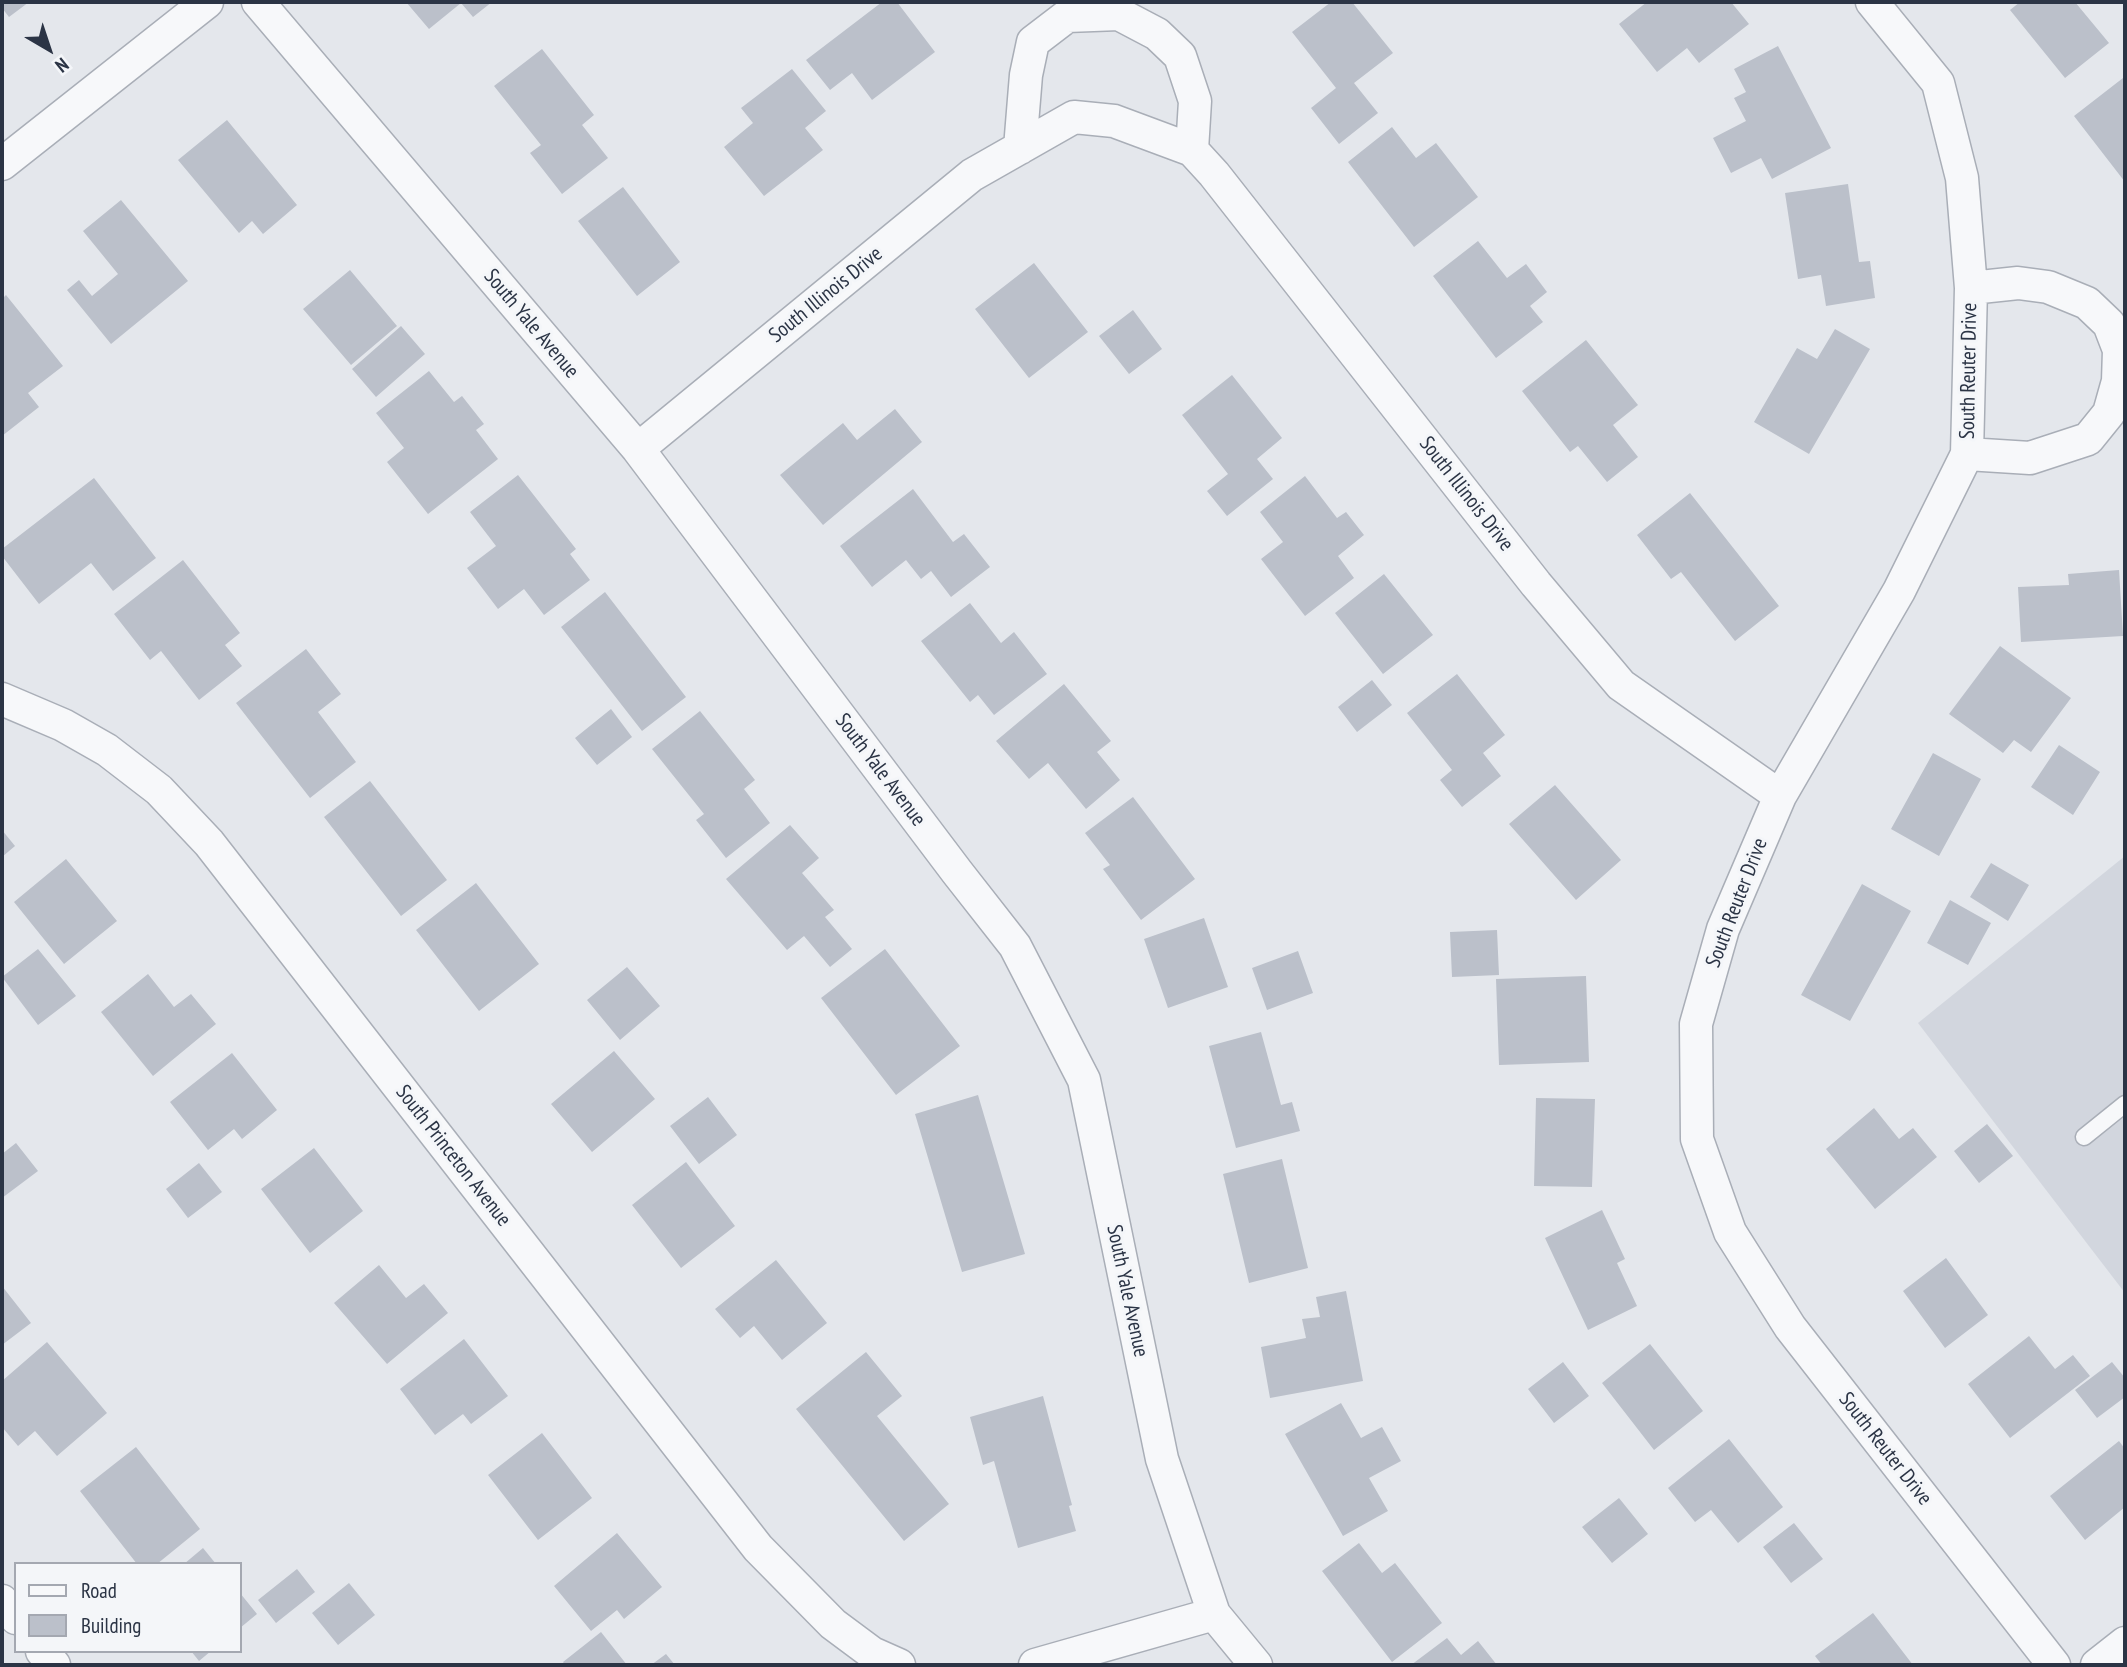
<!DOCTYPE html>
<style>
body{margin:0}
#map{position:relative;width:2127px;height:1667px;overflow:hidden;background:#e4e7ec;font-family:"PT Sans Narrow",sans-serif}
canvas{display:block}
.frame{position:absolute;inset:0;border:4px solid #2b3445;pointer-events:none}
.legend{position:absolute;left:14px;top:1562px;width:228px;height:91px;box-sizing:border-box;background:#f4f6f9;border:2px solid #a4a8b1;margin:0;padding:9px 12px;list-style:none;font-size:21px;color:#2b3445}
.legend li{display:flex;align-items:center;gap:14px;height:35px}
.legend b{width:35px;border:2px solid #a4a8b1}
.north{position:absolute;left:14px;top:14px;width:70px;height:70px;-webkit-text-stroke:5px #f4f6f9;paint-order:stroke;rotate:141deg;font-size:19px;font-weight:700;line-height:28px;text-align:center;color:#2b3445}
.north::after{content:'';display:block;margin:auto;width:24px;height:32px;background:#2b3445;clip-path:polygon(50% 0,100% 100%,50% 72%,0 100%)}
</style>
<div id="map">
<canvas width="2127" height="1667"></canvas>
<div class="frame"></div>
<ul class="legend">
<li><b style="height:9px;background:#f7f8fa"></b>Road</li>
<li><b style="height:19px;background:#bbc0ca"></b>Building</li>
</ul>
<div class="north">N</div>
</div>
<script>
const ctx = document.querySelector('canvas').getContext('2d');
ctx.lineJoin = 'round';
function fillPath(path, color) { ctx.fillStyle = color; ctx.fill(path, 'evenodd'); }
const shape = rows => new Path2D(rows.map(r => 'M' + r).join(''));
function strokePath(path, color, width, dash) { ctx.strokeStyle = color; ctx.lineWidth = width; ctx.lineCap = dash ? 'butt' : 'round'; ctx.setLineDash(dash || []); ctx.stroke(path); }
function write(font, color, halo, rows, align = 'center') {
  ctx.font = font + ' "PT Sans Narrow",sans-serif'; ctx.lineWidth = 6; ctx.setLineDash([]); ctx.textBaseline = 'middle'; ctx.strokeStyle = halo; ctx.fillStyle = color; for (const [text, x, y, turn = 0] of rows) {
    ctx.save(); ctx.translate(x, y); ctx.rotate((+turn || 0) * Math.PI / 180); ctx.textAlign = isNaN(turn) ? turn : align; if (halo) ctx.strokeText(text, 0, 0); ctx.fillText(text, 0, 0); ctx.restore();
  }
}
fillPath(shape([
 [2125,856,2125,1293,1918,1023]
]), '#d2d6de');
fillPath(shape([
 [2,2,29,2,9,17,2,8],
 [406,2,492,2,473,17,461,3,429,29],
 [882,2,897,2,935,52,872,100,852,73,830,90,806,60],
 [1331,2,1352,2,1393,53,1354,83,1378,113,1339,144,1311,108,1336,88,1292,32],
 [1647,2,1731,2,1749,24,1699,63,1687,48,1657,72,1619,24],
 [2020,2,2075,2,2109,43,2065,78,2010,10],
 [1778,46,1831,148,1772,179,1761,158,1731,173,1713,138,1746,121,1734,98,1746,92,1734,69],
 [542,49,594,115,582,125,608,158,562,194,530,153,541,145,494,86],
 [792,69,826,111,805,128,823,150,764,196,724,147,753,123,741,108],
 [2123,78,2125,80,2125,182,2074,116],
 [227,120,297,205,263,234,252,221,239,233,178,160],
 [1392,127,1416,158,1436,143,1478,197,1414,247,1348,162],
 [1848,184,1859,262,1870,261,1875,298,1826,306,1821,275,1798,279,1785,193],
 [623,187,680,262,637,296,578,221],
 [121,200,188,281,111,344,67,290,79,280,92,296,118,274,83,231],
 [1478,241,1507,278,1526,264,1547,292,1530,306,1543,322,1496,358,1433,276],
 [1034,263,1088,332,1029,378,975,309],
 [350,270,397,326,351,365,303,309],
 [6,295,63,366,28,393,39,407,2,436,2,299],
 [1133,310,1162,349,1129,374,1099,336],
 [401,326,425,354,376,397,352,369],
 [1835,329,1870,349,1809,454,1754,422,1797,348,1817,359],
 [1586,340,1638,405,1613,425,1638,457,1607,482,1578,446,1570,452,1522,391],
 [429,371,454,402,462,396,484,424,476,430,498,459,428,514,387,462,404,448,376,413],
 [1232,375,1282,438,1257,459,1273,479,1227,516,1207,491,1228,474,1182,415],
 [895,409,922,442,823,525,780,475,843,423,857,440],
 [518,475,576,549,570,554,590,580,544,615,524,589,498,609,467,568,496,546,470,512],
 [1305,476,1337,518,1346,512,1364,535,1338,556,1354,578,1305,616,1261,559,1283,542,1260,512],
 [94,478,156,558,113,591,91,563,39,604,2,556,2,549],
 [913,489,953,542,964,534,990,567,951,597,931,571,921,579,906,560,872,587,840,546],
 [1690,493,1779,606,1735,641,1681,572,1671,579,1637,535],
 [183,560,240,633,225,645,242,666,199,700,161,651,150,660,114,614],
 [2119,570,2123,636,2021,642,2018,587,2069,585,2068,574],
 [1384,574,1433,635,1383,674,1335,613],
 [605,592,686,697,642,731,561,627],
 [970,603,1001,643,1014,632,1047,674,994,715,978,695,970,702,921,641],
 [2000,646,2071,698,2031,752,2014,740,2003,753,1949,714],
 [306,649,341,694,318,712,356,762,310,798,236,703],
 [1457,674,1505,735,1483,753,1501,776,1462,807,1440,780,1452,770,1407,713],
 [1372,680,1392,705,1357,732,1338,707],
 [1064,684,1111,741,1097,752,1120,780,1086,809,1048,763,1029,779,996,741],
 [611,709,632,737,597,765,575,738],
 [700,711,755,780,744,789,770,823,726,858,696,820,704,814,652,749],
 [2059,745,2100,772,2073,815,2031,787],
 [1933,753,1981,779,1939,856,1891,829],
 [370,781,447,880,401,916,324,817],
 [1555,785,1621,860,1576,900,1509,824],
 [1133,797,1195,879,1141,920,1103,869,1110,865,1085,833],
 [790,825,819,858,802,873,834,910,825,917,852,949,830,967,804,936,787,950,726,879],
 [2,830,15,846,2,857],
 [66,859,117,921,64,964,14,902],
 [1991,863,2029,885,2008,921,1970,897],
 [476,883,539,964,479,1011,416,930],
 [1862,884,1911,911,1850,1021,1801,995],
 [1950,900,1991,923,1968,965,1927,943],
 [1204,918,1228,987,1168,1008,1144,939],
 [1497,930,1499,975,1452,977,1450,932],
 [38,949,76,996,38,1025,2,977],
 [885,949,960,1046,896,1095,821,998],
 [1298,951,1313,993,1267,1010,1252,968],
 [627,967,660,1006,620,1040,587,1000],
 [148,974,174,1007,191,994,216,1024,153,1076,101,1012],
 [1586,976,1589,1062,1499,1065,1496,979],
 [1261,1032,1281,1105,1292,1102,1300,1131,1236,1148,1209,1046],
 [614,1051,655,1099,592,1152,551,1104],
 [232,1053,277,1110,242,1139,234,1129,208,1150,170,1102],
 [978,1095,1025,1254,962,1272,915,1114],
 [708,1097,737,1135,699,1164,670,1126],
 [1536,1098,1595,1099,1592,1187,1534,1186],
 [1874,1108,1899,1139,1913,1128,1937,1157,1875,1209,1826,1149],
 [1987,1124,2013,1156,1979,1183,1954,1151],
 [16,1143,38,1171,2,1198,2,1154],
 [314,1148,363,1211,310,1253,261,1189],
 [1282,1159,1308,1268,1249,1283,1223,1174],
 [686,1162,735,1226,681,1268,632,1205],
 [199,1163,222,1192,188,1218,166,1189],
 [1602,1210,1625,1259,1617,1263,1637,1306,1588,1330,1545,1238],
 [1946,1258,1988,1315,1945,1348,1903,1291],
 [776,1260,827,1323,782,1360,754,1326,740,1338,715,1309],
 [379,1265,406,1298,424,1284,448,1313,387,1364,334,1303],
 [2,1286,31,1323,2,1345],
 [1346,1291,1363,1381,1270,1398,1261,1347,1306,1338,1302,1319,1320,1317,1316,1297],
 [2029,1336,2055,1369,2073,1355,2090,1376,2010,1438,1968,1384],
 [464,1339,508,1396,471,1424,463,1414,435,1435,400,1389],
 [47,1342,107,1413,57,1456,35,1431,18,1446,2,1427,2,1381],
 [1650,1344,1703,1411,1654,1450,1602,1383],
 [866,1352,902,1396,877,1416,949,1504,904,1541,796,1409],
 [1563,1362,1589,1396,1554,1423,1528,1389],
 [2112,1362,2125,1378,2125,1397,2097,1418,2075,1390],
 [1043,1396,1072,1505,1069,1506,1076,1531,1018,1548,994,1461,983,1465,970,1417],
 [1341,1403,1361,1438,1382,1427,1401,1461,1369,1478,1388,1511,1343,1536,1285,1434],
 [542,1433,592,1498,538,1540,488,1475],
 [1729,1439,1783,1507,1738,1543,1711,1510,1695,1522,1668,1488],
 [2119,1441,2125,1449,2125,1507,2085,1540,2050,1496],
 [136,1447,200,1529,157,1564,137,1564,80,1491],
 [1619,1498,1648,1534,1612,1563,1582,1527],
 [1794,1523,1823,1559,1791,1583,1763,1547],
 [617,1533,662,1587,624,1619,617,1610,591,1631,554,1586],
 [1359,1543,1382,1573,1395,1563,1442,1623,1392,1662,1322,1571],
 [203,1548,216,1564,184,1564],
 [297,1569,315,1592,276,1623,258,1600],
 [349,1583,375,1615,338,1645,312,1613],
 [240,1593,257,1614,240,1628],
 [1873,1613,1913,1665,1822,1665,1815,1656],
 [601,1632,627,1665,565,1665,563,1662],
 [1447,1638,1461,1655,1478,1641,1497,1665,1411,1665],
 [191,1651,211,1651,199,1661],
 [666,1654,675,1665,651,1665]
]), '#bbc0ca');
const service = shape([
 [2084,1137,2125,1104]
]);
const minor = shape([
 [258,2,638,449,957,872,1015,946,1084,1080,1162,1459,1214,1614,1256,1665],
 [1872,2,1938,83,1962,178,1971,288,1967,454,1899,591,1780,796,1723,929,1696,1024,1697,1139,1730,1232,1790,1327,2054,1665],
 [1020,148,1026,75,1033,42,1067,16,1119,14,1157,34,1180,56,1195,101,1192,150],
 [2,164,207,2],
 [638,449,972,175,1074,117,1114,121,1192,150,1214,174,1536,584,1621,685,1780,796],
 [1967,454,2030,458,2088,439,2109,413,2118,381,2119,350,2109,324,2087,303,2048,287,2018,283,1971,288],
 [2,699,63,725,107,750,159,790,209,843,758,1548,833,1624,872,1653,899,1665],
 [2,1601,16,1618],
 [42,1651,54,1665],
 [1035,1665,1214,1614],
 [2097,1665,2125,1643]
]);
strokePath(service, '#a9aeb7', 19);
strokePath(minor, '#a9aeb7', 35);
strokePath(service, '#f7f8fa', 16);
strokePath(minor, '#f7f8fa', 32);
write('21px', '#2b3445', '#f4f6f9', [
 ["South Illinois Drive",826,295,-39],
 ["South Yale Avenue",531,324,50],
 ["South Reuter Drive",1969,371,-89],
 ["South Illinois Drive",1466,494,52],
 ["South Yale Avenue",880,770,53],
 ["South Reuter Drive",1737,903,-69],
 ["South Princeton Avenue",453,1156,52],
 ["South Yale Avenue",1127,1291,78],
 ["South Reuter Drive",1885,1449,52]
]);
</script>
